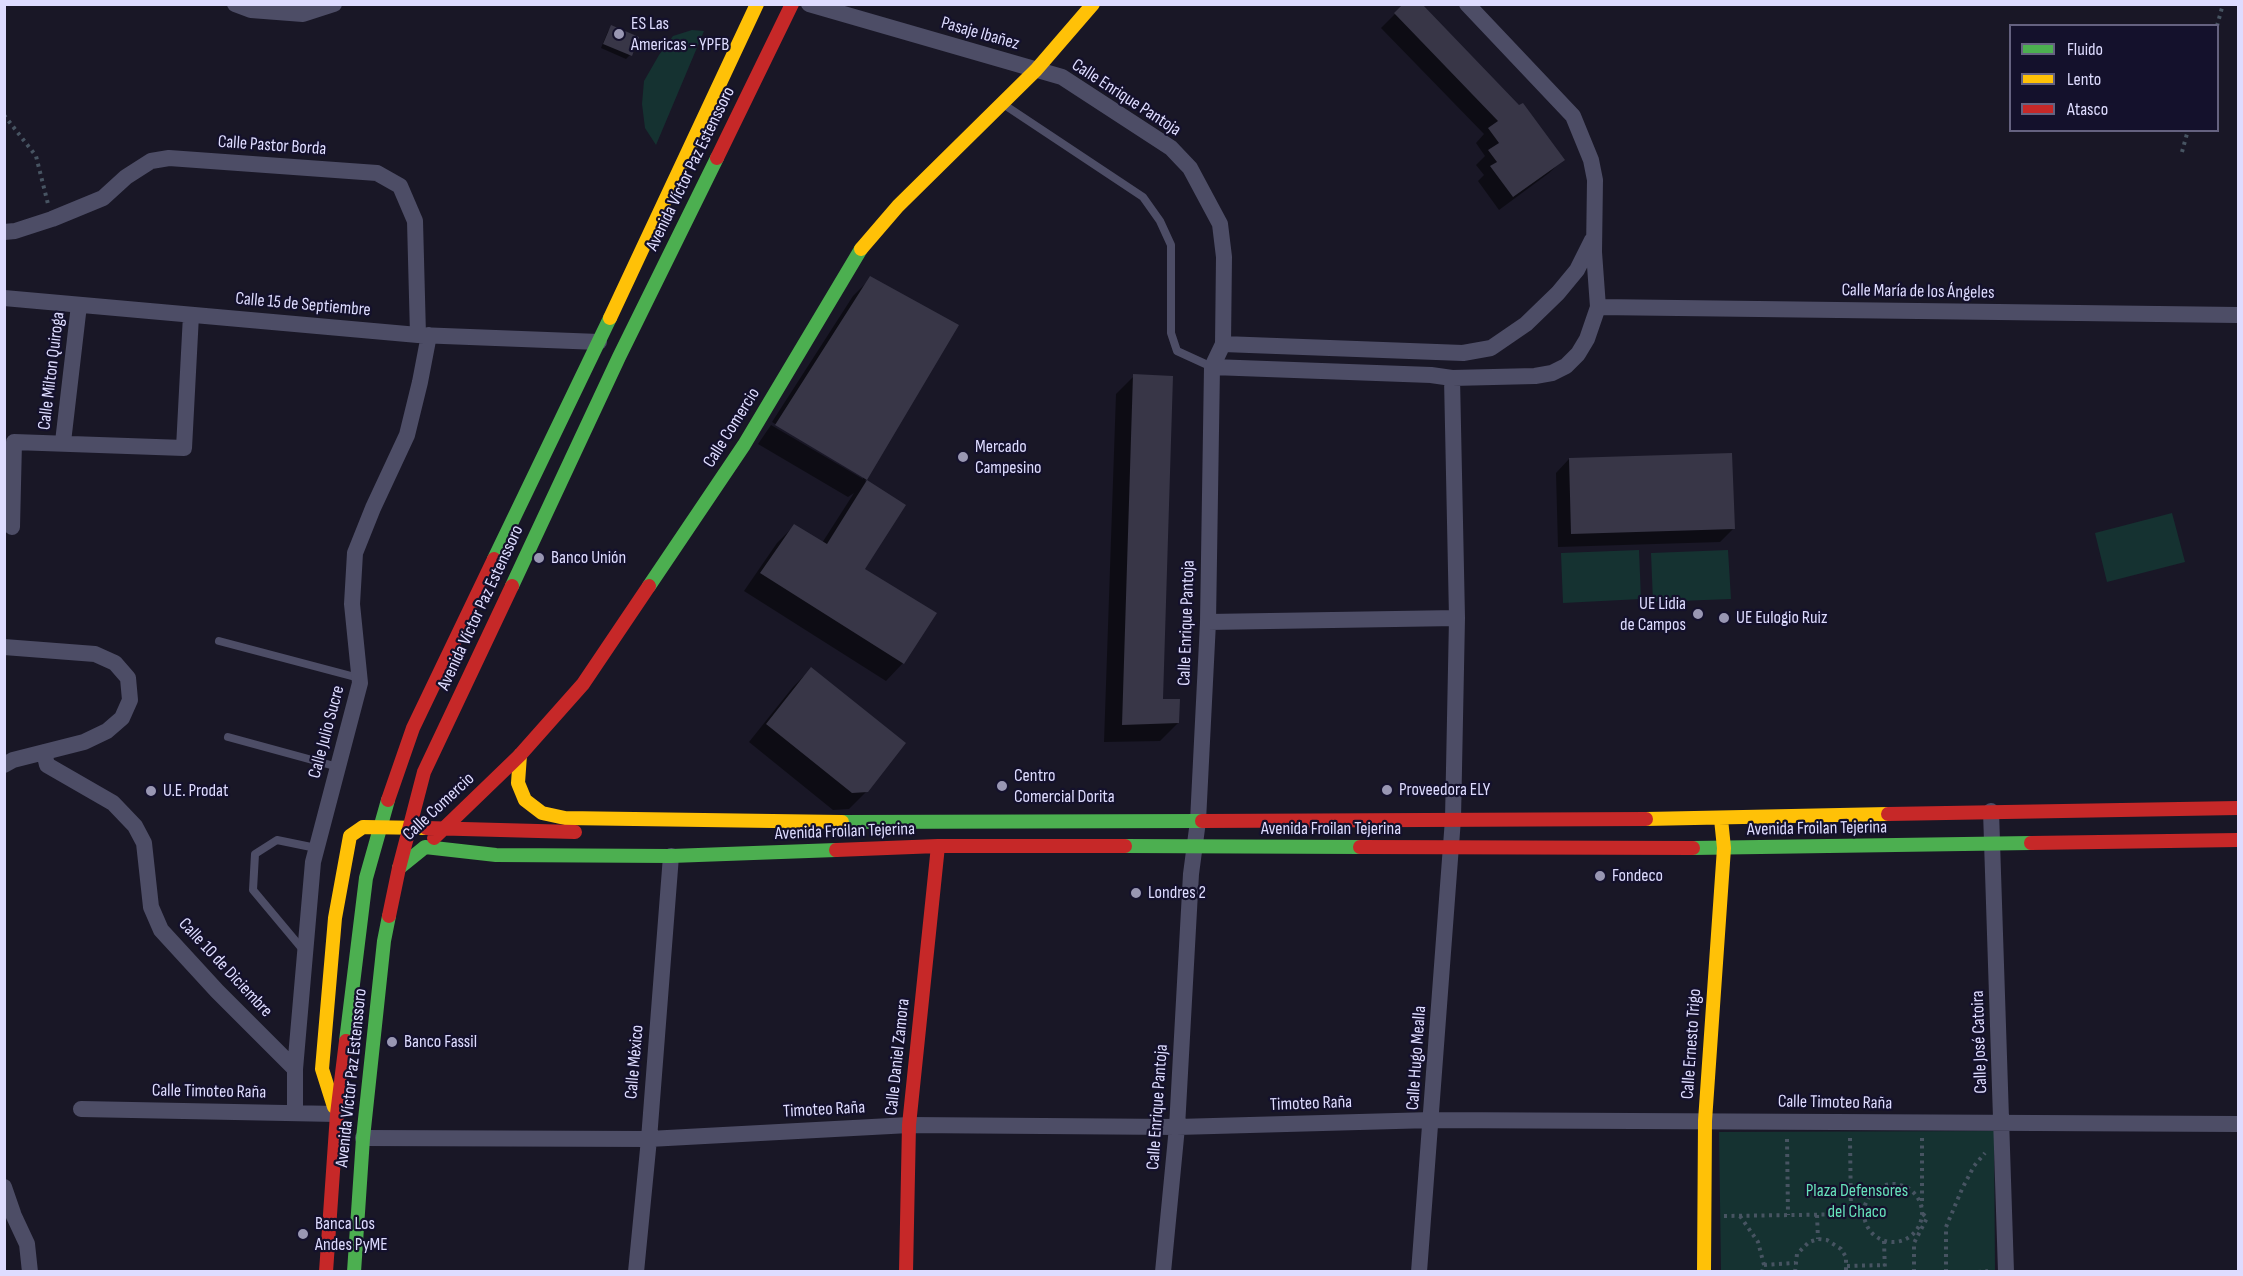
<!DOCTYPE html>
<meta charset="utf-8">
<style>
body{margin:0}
#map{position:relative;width:2243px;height:1276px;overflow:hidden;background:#191726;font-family:"Sofia Sans Condensed",sans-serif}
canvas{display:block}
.frame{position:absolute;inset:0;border:6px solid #dedcff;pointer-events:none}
.legend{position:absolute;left:2009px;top:24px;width:210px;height:108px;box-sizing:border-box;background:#14112c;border:2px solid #656280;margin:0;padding:8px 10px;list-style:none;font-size:18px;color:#dedcff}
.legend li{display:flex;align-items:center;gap:12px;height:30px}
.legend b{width:30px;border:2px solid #656280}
</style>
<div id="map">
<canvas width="2243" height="1276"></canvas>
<div class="frame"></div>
<ul class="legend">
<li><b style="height:8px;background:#4caf50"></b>Fluido</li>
<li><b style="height:8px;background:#ffc107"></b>Lento</li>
<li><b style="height:8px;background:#c62828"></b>Atasco</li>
</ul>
</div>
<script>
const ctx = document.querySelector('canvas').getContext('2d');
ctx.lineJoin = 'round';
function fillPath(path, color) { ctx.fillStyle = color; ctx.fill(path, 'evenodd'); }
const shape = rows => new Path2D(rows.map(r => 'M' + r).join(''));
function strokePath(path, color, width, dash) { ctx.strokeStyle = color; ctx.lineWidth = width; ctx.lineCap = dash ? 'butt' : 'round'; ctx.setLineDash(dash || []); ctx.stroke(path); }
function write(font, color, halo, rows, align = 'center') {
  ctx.font = font + ' "Sofia Sans Condensed",sans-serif'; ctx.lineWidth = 4.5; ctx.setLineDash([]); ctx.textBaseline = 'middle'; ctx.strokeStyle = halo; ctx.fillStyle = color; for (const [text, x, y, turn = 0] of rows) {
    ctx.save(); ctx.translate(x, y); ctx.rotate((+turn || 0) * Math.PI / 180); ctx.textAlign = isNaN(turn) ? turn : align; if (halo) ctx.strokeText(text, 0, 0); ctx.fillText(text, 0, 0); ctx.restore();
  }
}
fillPath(shape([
 [692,30,704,31,656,145,645,128,642,104,644,81,659,55,673,36],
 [2172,513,2185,562,2107,582,2095,533],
 [1639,550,1641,599,1563,603,1561,553],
 [1728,550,1731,599,1653,602,1651,553],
 [1994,1131,1995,1271,1721,1271,1719,1132]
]), '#153231');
fillPath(shape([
 [1405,4,1563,160,1549,173,1499,210,1478,181,1484,175,1476,165,1485,156,1476,143,1484,134,1381,28],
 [612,27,630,55,626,59,601,48,608,31],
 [871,278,957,325,865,481,904,505,863,570,903,663,886,681,744,591,777,543,794,526,822,543,854,493,848,497,758,444,771,425,863,479,863,476,772,422,853,296],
 [1134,376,1162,700,1178,723,1160,741,1104,742,1116,394],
 [1569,459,1733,529,1720,542,1558,547,1556,473],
 [811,669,867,791,849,809,833,810,749,742,793,687]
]), '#0007');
fillPath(shape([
 [1403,4,1422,4,1519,105,1523,103,1565,160,1513,197,1490,166,1497,162,1488,150,1499,143,1488,128,1498,121,1394,13],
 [611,25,639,37,632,56,603,44],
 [870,276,959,325,867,480,775,425],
 [1133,374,1173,376,1163,699,1180,699,1179,723,1122,725],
 [1732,453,1735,529,1571,534,1569,458],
 [867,480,906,505,865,569,937,613,904,664,760,573,794,524,827,544],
 [811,667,906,743,868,792,852,793,766,724]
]), '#383647');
strokePath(shape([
 [2217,26,2223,4],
 [4,115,36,156,48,204],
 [2182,152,2188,130],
 [1850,1138,1851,1214],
 [1922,1138,1922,1206],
 [1787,1139,1788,1215],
 '1864 1213a29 29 0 1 1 58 0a29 29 0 1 1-58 0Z',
 [1817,1215,1818,1239],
 [1724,1216,1864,1214],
 [1740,1216,1758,1242,1764,1265,1762,1272],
 [1884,1241,1885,1272],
 [1764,1265,1795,1263],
 [1847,1266,1885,1265],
 [1795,1272,1797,1254,1809,1242,1818,1239,1827,1240,1841,1249,1846,1257,1846,1272],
 [1914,1272,1914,1243,1927,1218,1922,1213],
 [1946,1272,1946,1227,1962,1189,1974,1166,1985,1153],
 [1978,1272,1988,1271]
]), '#475462', 4, [3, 4.5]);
strokePath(shape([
 [1003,104,1143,197,1160,221,1171,245,1171,333,1177,351,1212,367],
 [219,641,359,678],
 [228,737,338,767],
 [304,951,253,890,255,854,277,840,316,848]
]), '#4d4d66', 8);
strokePath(shape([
 [235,4,251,10,303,14,334,4],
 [809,4,1062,77,1171,148,1190,168,1220,224,1224,257,1223,344,1212,367,1208,622,1198,821,1191,874,1177,1127,1163,1272],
 [4,232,15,231,52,219,103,198,126,177,151,161,169,158,377,173,400,186,415,221,418,335],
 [4,298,418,335,599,342],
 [1598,307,2238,315],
 [1223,344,1463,353,1491,348,1526,324,1558,293,1577,270,1592,240],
 [1212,367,1431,375,1452,378,1535,376,1552,373,1566,366,1578,354,1587,339,1598,307,1594,252,1595,180,1591,160,1573,116,1467,4],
 [63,442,79,305],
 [12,527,14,442,184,448,191,315],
 [1208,622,1457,618],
 [4,647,95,654,115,663,128,678,130,700,122,718,107,731,84,742,13,760,4,765],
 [44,752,47,765,113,803,135,826,144,843,151,907,161,930,217,991,295,1069],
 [1991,811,2006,1272],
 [81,1109,337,1114],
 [295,1113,295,1069,313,862,360,683,352,604,355,553,373,508,407,435,420,382,429,335],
 [363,1138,649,1139,909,1125,1177,1127,1432,1120,2238,1124],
 [4,1187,13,1213],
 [4,1204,13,1214,27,1244,30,1272],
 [636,1272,649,1139,671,856],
 [1419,1272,1453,819,1457,618,1452,378]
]), '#4d4d66', 16);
strokePath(shape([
 [494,559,610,318],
 [512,586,619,357,717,158],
 [649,586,744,445,861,249],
 [842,822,1202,821],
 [1125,846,1360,847],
 [1693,848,2031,843],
 [399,868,425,847,496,855,671,856,836,850],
 [346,1041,366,878,388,800],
 [354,1272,363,1138,384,941,389,916]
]), '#4caf50', 14);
strokePath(shape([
 [861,249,898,206,1036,70,1093,4],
 [610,318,757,4],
 [520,755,518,783,525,800,542,813,565,818,842,822],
 [1646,819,1888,814],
 [334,1107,322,1069,335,918,350,836,363,827,426,828],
 [1704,1272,1705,1121,1724,848,1721,819]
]), '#ffc107', 14);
strokePath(shape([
 [717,158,792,4],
 [388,800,413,728,494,559],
 [1888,814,2238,808],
 [1202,821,1646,819],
 [426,828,575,832],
 [434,838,520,755,583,684,649,586],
 [2031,843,2238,840],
 [1360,847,1693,848],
 [836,850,938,846,1125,846],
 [389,916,399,868,424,772,512,586],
 [326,1272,337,1114,346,1041],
 [906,1272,909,1125,938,846]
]), '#c62828', 14);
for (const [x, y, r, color] of [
 [619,34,6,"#9997b3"],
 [963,457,6,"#9997b3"],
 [539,558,6,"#9997b3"],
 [1698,614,6,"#9997b3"],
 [1724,618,6,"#9997b3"],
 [1002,786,6,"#9997b3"],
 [1387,790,6,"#9997b3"],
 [151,791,6,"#9997b3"],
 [1600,876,6,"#9997b3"],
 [1136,893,6,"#9997b3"],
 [392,1042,6,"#9997b3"],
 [303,1234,6,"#9997b3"]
]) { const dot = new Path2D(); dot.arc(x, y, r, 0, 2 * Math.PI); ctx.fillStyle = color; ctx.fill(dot); strokePath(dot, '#14112c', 2); }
write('18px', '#dedcff', '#14112c', [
 ["ES Las",631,24],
 ["Americas - YPFB",631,45],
 ["Mercado",975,447],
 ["Campesino",975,468],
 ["Banco Unión",551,558],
 ["UE Lidia",1686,604,"right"],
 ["de Campos",1686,625,"right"],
 ["UE Eulogio Ruiz",1736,618],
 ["Centro",1014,776],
 ["Comercial Dorita",1014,797],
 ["Proveedora ELY",1399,790],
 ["U.E. Prodat",163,791],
 ["Fondeco",1612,876],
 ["Londres 2",1148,893],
 ["Banco Fassil",404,1042],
 ["Banca Los",315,1224],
 ["Andes PyME",315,1245]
], 'left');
write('18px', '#dedcff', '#14112c', [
 ["Pasaje Ibañez",980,34,16],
 ["Calle Enrique Pantoja",1126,98,33],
 ["Calle Pastor Borda",272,146,4],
 ["Avenida Víctor Paz Estenssoro",691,169,-64],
 ["Calle María de los Ángeles",1918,292,1],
 ["Calle 15 de Septiembre",303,305,5],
 ["Calle Milton Quiroga",52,371,-83],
 ["Calle Comercio",732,428,-58],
 ["Avenida Víctor Paz Estenssoro",481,608,-65],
 ["Calle Enrique Pantoja",1187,623,-88],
 ["Calle Julio Sucre",327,732,-75],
 ["Calle Comercio",439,807,-43],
 ["Avenida Froilan Tejerina",1331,829],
 ["Avenida Froilan Tejerina",1817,829,-1],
 ["Avenida Froilan Tejerina",845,832,-2],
 ["Calle 10 de Diciembre",225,968,47],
 ["Calle José Catoira",1980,1042,-92],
 ["Calle Ernesto Trigo",1692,1044,-86],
 ["Calle Daniel Zamora",898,1057,-84],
 ["Calle Hugo Mealla",1417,1058,-86],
 ["Calle México",635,1062,-85],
 ["Avenida Víctor Paz Estenssoro",352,1078,-84],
 ["Calle Timoteo Raña",209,1092,1],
 ["Calle Timoteo Raña",1835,1103,1],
 ["Timoteo Raña",1311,1104,-2],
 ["Calle Enrique Pantoja",1158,1107,-86],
 ["Timoteo Raña",824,1110,-3]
]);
write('18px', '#66e1ba', '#14112c', [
 ["Plaza Defensores",1857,1191],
 ["del Chaco",1857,1212]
]);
</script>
